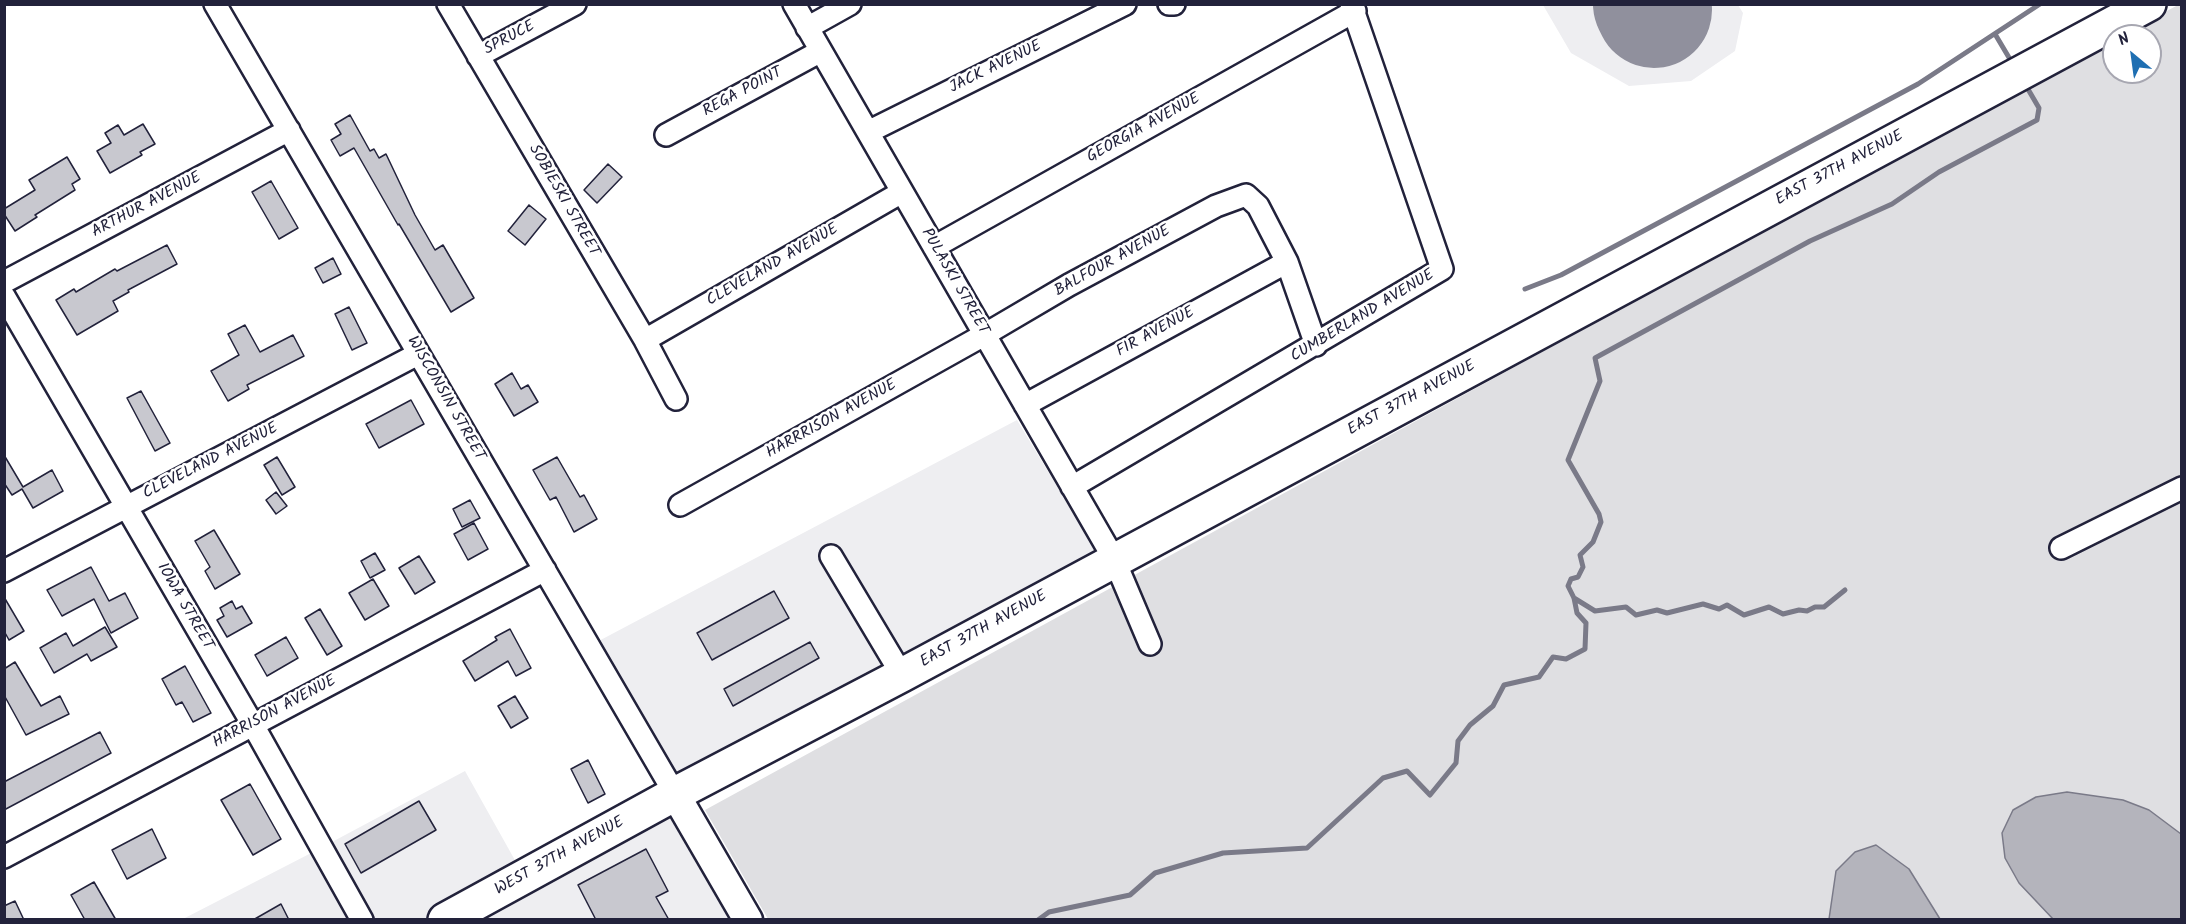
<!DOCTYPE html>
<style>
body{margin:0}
#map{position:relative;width:2186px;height:924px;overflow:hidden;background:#fff;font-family:Kalam,sans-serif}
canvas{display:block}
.frame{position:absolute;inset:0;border:6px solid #22223b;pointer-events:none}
.north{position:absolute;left:2102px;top:24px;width:60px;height:60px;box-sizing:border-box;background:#fff;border:2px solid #a7a7b1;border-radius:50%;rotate:331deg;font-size:16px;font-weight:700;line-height:24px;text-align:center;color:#22223b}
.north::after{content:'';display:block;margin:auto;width:21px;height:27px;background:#1f6fb2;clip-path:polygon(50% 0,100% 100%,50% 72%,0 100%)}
</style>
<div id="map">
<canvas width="2186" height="924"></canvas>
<div class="frame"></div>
<div class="north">N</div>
</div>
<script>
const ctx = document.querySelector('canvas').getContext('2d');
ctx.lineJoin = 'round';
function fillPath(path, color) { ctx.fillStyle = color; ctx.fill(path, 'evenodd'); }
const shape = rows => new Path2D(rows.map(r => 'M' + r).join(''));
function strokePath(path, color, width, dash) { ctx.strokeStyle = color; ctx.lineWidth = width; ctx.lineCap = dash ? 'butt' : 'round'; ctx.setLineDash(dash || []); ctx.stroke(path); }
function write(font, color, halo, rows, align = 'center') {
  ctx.font = font + ' Kalam,sans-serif'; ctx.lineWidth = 5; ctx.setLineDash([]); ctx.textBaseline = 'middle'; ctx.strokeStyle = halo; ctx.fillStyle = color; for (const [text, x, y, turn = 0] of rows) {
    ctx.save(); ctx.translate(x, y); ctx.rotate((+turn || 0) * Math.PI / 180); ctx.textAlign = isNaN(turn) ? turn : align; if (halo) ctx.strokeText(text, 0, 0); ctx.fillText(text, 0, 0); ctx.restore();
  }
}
fillPath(shape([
 [1738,5,1743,13,1735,51,1691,81,1629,86,1571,53,1543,5],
 [1017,420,1102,561,677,787,593,644],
 [465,771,521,871,434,919,181,920,317,850],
 [672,802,741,920,464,920]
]), '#eeeef1');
fillPath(shape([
 [2178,5,2181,5,2181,919,768,919,705,810,2114,39,2114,72,2150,72,2150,36,2120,36]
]), '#dfdfe2');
const water = shape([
 [2067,792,2123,800,2149,810,2181,834,2181,919,2053,919,2019,883,2005,858,2002,833,2013,810,2036,797,2067,792],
 [1876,845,1909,869,1940,919,1829,919,1836,871,1855,852,1876,845]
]);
fillPath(water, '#b4b4bc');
strokePath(water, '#7a7a88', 1.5);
strokePath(shape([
 [1995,34,2014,66],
 [1525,289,1561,275,1918,84,2040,4],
 [1574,598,1595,611,1626,607,1636,615,1657,610,1667,613,1703,604,1719,609,1727,605,1744,615,1769,607,1783,614,1799,610,1807,611,1815,607,1824,607,1845,590],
 [1038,920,1049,912,1130,895,1155,873,1223,853,1307,848,1383,778,1407,771,1430,795,1456,763,1458,741,1470,725,1493,706,1504,685,1539,677,1553,657,1566,659,1585,649,1586,623,1577,613,1574,598,1568,586,1571,579,1578,577,1583,567,1580,555,1593,542,1601,522,1599,514,1568,460,1600,381,1595,358,1810,241,1892,204,1939,172,2037,120,2039,108,2025,84]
]), '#7a7a88', 5);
strokePath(shape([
 [1651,4,1654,10]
]), '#90909d', 116);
const building = shape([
 [350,115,370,151,374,149,379,158,386,154,415,215,435,250,443,245,474,298,451,312,399,224,398,225,354,148,340,156,331,140,341,134,335,124,350,115],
 [143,124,155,144,140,152,142,155,110,173,97,151,111,143,105,133,118,125,124,135,143,124],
 [67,157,80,179,72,184,75,190,35,215,37,217,15,231,4,214,4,209,35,190,29,180,67,157],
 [608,164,622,177,597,203,584,190,608,164],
 [271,181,298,228,279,239,252,192,271,181],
 [529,205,546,219,525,245,508,231,529,205],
 [167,245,177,264,128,290,129,292,113,301,118,311,77,335,56,300,74,289,76,292,115,269,117,271,167,245],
 [333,258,341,274,323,283,315,268,333,258],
 [349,307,367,343,352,350,335,314,349,307],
 [245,325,260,352,293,335,304,356,247,385,249,389,228,401,211,371,239,355,228,334,245,325],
 [512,373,521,389,528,385,538,402,514,416,495,384,512,373],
 [141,391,170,443,155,451,127,398,141,391],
 [411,400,424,424,379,448,366,424,411,400],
 [4,455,23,487,52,470,63,491,33,508,22,489,12,495,4,483,4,455],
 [277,457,295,487,282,495,264,465,277,457],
 [557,457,580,497,584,495,597,519,574,532,556,497,550,500,533,470,557,457],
 [276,492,287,506,276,514,266,500,276,492],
 [470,500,480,518,462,527,453,509,470,500],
 [474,523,488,549,468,560,454,534,474,523],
 [214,530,240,574,215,589,205,571,210,567,195,541,214,530],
 [375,553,385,570,370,578,361,561,375,553],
 [419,556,435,582,415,594,399,568,419,556],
 [91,567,109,601,125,593,138,618,111,633,94,599,62,616,47,590,91,567],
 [373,579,389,606,365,620,349,593,373,579],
 [774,591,789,618,712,660,697,633,774,591],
 [4,597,24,631,9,640,4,631,4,597],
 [232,601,236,609,242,606,252,623,227,637,217,620,224,616,220,608,232,601],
 [320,609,342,646,327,655,305,618,320,609],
 [105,627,117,647,91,661,87,654,54,673,40,648,66,633,73,646,105,627],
 [510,629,531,668,516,676,508,661,475,681,463,661,497,640,495,637,510,629],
 [286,637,298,658,267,676,255,655,286,637],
 [810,642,819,658,733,706,724,689,810,642],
 [15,662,41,706,60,696,69,714,26,735,4,695,4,669,15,662],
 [185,666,211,713,193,722,182,702,176,705,162,679,185,666],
 [515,696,528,718,511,728,498,706,515,696],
 [100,732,111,753,4,810,4,782,100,732],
 [588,760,605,794,588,803,571,769,588,760],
 [250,784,281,839,253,855,221,800,250,784],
 [419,801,436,830,361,873,345,844,419,801],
 [152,829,166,858,127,879,112,850,152,829],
 [646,849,668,891,656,897,669,920,596,920,578,885,646,849],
 [94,882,116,920,85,920,71,895,94,882],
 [15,901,24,920,4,920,4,906,15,901],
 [281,904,289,920,253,920,281,904]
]);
fillPath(building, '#c8c8cf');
strokePath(building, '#22223b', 1.5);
const street = shape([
 [215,4,675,794],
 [448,4,645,340,676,399],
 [794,4,1114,559,1150,644],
 [1169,4,1174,4],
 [807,28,850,4],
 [478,56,575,4],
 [868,132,1125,4],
 [666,135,821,51],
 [934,247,1355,11],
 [4,282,289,130],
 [4,296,253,725,362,920],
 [645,340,902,192],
 [1025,405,1287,262],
 [1072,487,1442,269,1351,4],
 [680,505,984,335,1069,285,1216,206,1246,195,1258,206,1287,262,1316,345],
 [2061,548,2182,488],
 [831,556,902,675],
 [4,571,418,354],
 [4,857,545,570]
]);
const secondary = shape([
 [675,794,748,920]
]);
const primary = shape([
 [445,920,675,794,902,675,2149,4]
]);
strokePath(street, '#22223b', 26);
strokePath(secondary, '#22223b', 33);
strokePath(primary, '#22223b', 38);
strokePath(street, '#fff', 21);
strokePath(secondary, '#fff', 28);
strokePath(primary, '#fff', 33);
write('16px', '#22223b', '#fff', [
 ["SPRUCE",510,39,-28],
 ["JACK AVENUE",996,68,-26],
 ["REGA POINT",743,93,-28],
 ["GEORGIA AVENUE",1144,129,-29],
 ["EAST 37TH AVENUE",1840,169,-28],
 ["SOBIESKI STREET",563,201,60],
 ["ARTHUR AVENUE",147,206,-28],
 ["BALFOUR AVENUE",1113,262,-29],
 ["CLEVELAND AVENUE",773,266,-30],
 ["PULASKI STREET",954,282,60],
 ["CUMBERLAND AVENUE",1363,317,-31],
 ["FIR AVENUE",1156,333,-29],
 ["WISCONSIN STREET",445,399,60],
 ["EAST 37TH AVENUE",1412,399,-28],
 ["HARRRISON AVENUE",832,420,-29],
 ["CLEVELAND AVENUE",211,462,-27],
 ["IOWA STREET",184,607,60],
 ["EAST 37TH AVENUE",984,630,-29],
 ["HARRISON AVENUE",275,713,-28],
 ["WEST 37TH AVENUE",560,857,-29]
]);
</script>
